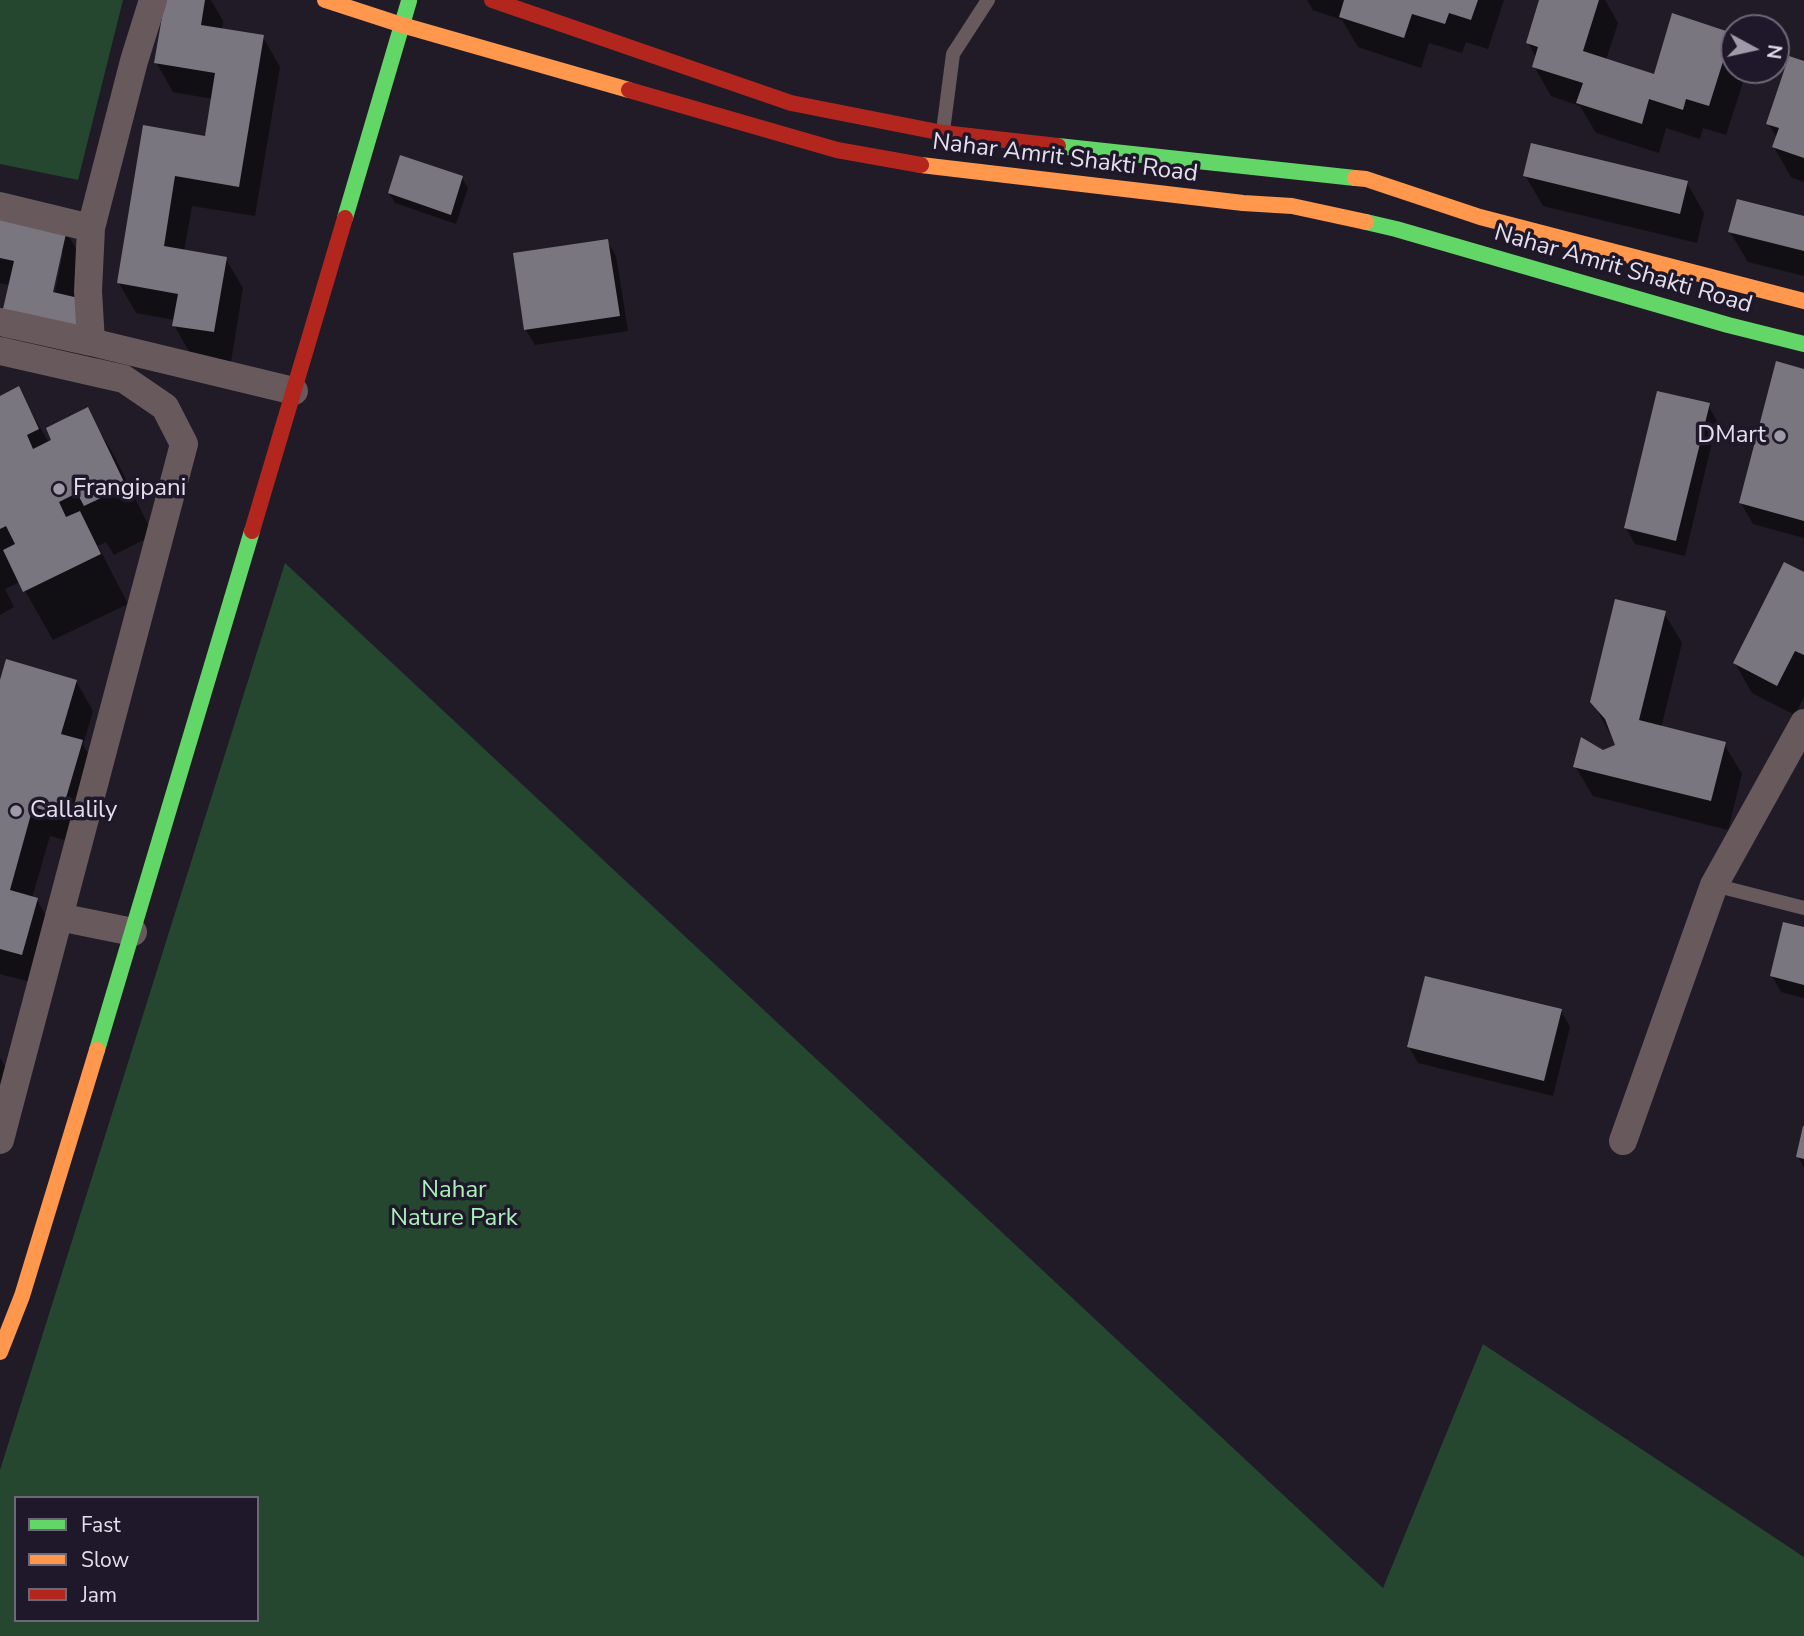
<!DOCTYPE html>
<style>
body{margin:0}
#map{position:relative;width:1804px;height:1636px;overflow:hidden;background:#201b26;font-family:"Nunito Sans",sans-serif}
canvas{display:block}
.legend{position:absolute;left:14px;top:1496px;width:245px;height:126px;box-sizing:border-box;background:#1f172a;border:2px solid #6e6778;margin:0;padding:9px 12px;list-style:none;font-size:21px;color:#e4dfec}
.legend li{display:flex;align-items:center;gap:14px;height:35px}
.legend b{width:35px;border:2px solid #6e6778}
.north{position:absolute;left:1720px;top:14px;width:70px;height:70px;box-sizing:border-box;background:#1f172a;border:2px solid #6e6778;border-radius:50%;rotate:98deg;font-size:19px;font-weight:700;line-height:28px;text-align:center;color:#e4dfec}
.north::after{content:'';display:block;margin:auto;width:24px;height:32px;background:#9f9aa7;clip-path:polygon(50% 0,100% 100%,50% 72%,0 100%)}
</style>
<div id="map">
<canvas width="1804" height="1636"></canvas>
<ul class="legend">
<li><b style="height:9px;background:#63d668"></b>Fast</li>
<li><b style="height:9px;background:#ff974d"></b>Slow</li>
<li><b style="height:9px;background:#b3261e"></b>Jam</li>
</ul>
<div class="north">N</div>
</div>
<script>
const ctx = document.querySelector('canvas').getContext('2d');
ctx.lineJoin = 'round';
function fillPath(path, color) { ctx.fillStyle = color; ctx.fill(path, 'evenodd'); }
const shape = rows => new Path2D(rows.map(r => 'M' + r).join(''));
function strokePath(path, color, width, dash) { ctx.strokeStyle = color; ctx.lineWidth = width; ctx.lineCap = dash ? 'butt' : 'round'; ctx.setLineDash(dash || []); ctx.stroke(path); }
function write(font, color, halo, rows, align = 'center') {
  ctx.font = font + ' "Nunito Sans",sans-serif'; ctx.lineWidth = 7; ctx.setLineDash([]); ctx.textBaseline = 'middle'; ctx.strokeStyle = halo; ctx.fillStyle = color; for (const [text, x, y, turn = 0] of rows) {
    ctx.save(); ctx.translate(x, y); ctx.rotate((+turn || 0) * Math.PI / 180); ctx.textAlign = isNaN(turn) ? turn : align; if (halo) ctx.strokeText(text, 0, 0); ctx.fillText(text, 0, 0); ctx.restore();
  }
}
fillPath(shape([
 [0,0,123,0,78,180,0,164],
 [285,563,1383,1588,1483,1344,1804,1557,1804,1636,0,1636,0,1470],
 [16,1498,257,1498,257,1620,16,1620]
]), '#25462f');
fillPath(shape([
 [166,0,211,0,223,21,222,30,263,37,280,67,255,216,192,206,184,251,225,258,243,288,231,362,191,355,174,325,175,320,136,313,119,283,144,127,206,138,213,99,173,92,156,62],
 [1307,0,1504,0,1488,49,1466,42,1462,53,1429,43,1421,68,1358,47,1342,20,1313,10],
 [1541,0,1605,0,1618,23,1606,60,1655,76,1731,34,1734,39,1734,70,1747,70,1726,135,1703,128,1700,139,1666,128,1659,153,1596,133,1580,106,1551,96,1534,66,1536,58,1528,42],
 [1804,62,1804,182,1791,177,1774,147,1777,138,1768,123],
 [1525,175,1687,183,1704,213,1697,243,1543,206],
 [462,178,468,188,456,224,395,203,389,193],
 [0,216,66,231,83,261,104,331,96,368,20,351,2,321,10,285,0,283],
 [60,253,63,253,53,301,49,300],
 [1804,218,1804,276,1748,262,1730,232],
 [607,241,616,256,628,331,535,345,526,330,515,255],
 [1804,370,1804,538,1753,524,1741,503],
 [18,389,49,443,87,410,116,459,153,535,114,555,106,542,98,546,128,604,53,640,20,582,5,589,14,607,0,615,0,398],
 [1708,405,1717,421,1685,556,1635,544,1626,528],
 [1804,574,1804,697,1795,715,1752,693,1735,663],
 [1664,613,1682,643,1661,728,1724,744,1742,774,1728,830,1593,796,1575,766,1617,746,1592,701],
 [76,681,93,711,83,745,99,771,78,844,50,836,32,898,37,900,54,930,39,984,0,974,0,687],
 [1804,929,1804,998,1781,992,1772,976],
 [1561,1011,1570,1027,1553,1096,1418,1063,1409,1047],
 [0,1058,12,1078,0,1120],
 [1804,1129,1804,1168,1798,1157]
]), '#0007');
fillPath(shape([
 [165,0,205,0,201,25,264,35,239,187,175,176,164,246,227,257,214,332,172,326,178,294,117,283,143,125,205,136,210,104,215,73,154,63],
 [1344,0,1478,0,1471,20,1449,13,1445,24,1412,14,1404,38,1339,17],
 [1539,0,1599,0,1583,51,1654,74,1672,13,1732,33,1709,106,1686,99,1683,110,1649,99,1642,124,1576,103,1583,83,1532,67,1538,47,1526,43],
 [1789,56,1804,61,1804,158,1772,147,1779,128,1766,124],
 [1531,143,1688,181,1680,214,1523,176],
 [400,155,463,176,451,215,388,193],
 [1737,199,1804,216,1804,251,1728,232],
 [0,214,67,229,53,292,87,300,79,339,0,322,14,261,0,258],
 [608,239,620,316,524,330,513,253],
 [1776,361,1804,369,1804,521,1739,503],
 [19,386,39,429,27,435,33,449,51,440,46,428,88,407,126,486,84,506,77,493,59,502,66,517,80,511,101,554,23,592,3,550,15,544,6,526,0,529,0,396],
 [1657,391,1710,403,1676,541,1624,528],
 [1784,562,1804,572,1804,655,1795,651,1777,686,1733,663],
 [1615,599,1666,611,1639,720,1726,742,1711,801,1573,767,1581,737,1603,750,1615,745,1605,719,1590,702],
 [6,659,77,680,61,734,83,740,61,815,33,807,10,890,38,898,22,955,0,949,0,680],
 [1783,922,1804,927,1804,985,1770,976],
 [1425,976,1562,1009,1544,1081,1407,1047],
 [1803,1126,1804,1126,1804,1159,1796,1157]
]), '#7a7680');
strokePath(shape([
 [943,131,953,54,988,0],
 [1714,885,1804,908]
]), '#68595d', 14);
strokePath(shape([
 [153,0,134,61,91,228,88,291,91,342,294,391],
 [0,206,91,228],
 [0,322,91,342],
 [0,351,124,379,165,407,184,444,0,1140],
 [59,917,133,932],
 [1623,1141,1714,885,1804,723]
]), '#68595d', 28);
strokePath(shape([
 [1058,146,1355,178],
 [345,218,409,1],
 [1366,222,1396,229,1728,325,1804,344],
 [97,1050,252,531]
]), '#63d668', 16);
strokePath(shape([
 [325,0,402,25,629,90],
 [921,165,1243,203,1292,206,1366,222],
 [1355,178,1366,179,1480,217,1804,301],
 [0,1352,22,1296,97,1050]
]), '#ff974d', 16);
strokePath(shape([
 [492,0,791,103,943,133,1058,146],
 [629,90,837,150,921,165],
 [252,531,345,218]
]), '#b3261e', 16);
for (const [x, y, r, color] of [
 [1780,436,7,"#9f9aa7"],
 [59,489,7,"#9f9aa7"],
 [16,811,7,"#9f9aa7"]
]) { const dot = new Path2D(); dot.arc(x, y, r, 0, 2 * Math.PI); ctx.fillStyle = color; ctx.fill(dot); strokePath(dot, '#1f172a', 2.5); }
write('24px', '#e4dfec', '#1f172a', [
 ["Nahar Amrit Shakti Road",1065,159,7],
 ["Nahar Amrit Shakti Road",1623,270,16]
]);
write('24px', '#e4dfec', '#1f172a', [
 ["DMart",1766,436,"right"],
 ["Frangipani",73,489],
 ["Callalily",30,811]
], 'left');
write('24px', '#a9f3b8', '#1f172a', [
 ["Nahar",454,1191],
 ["Nature Park",454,1219]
]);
</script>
